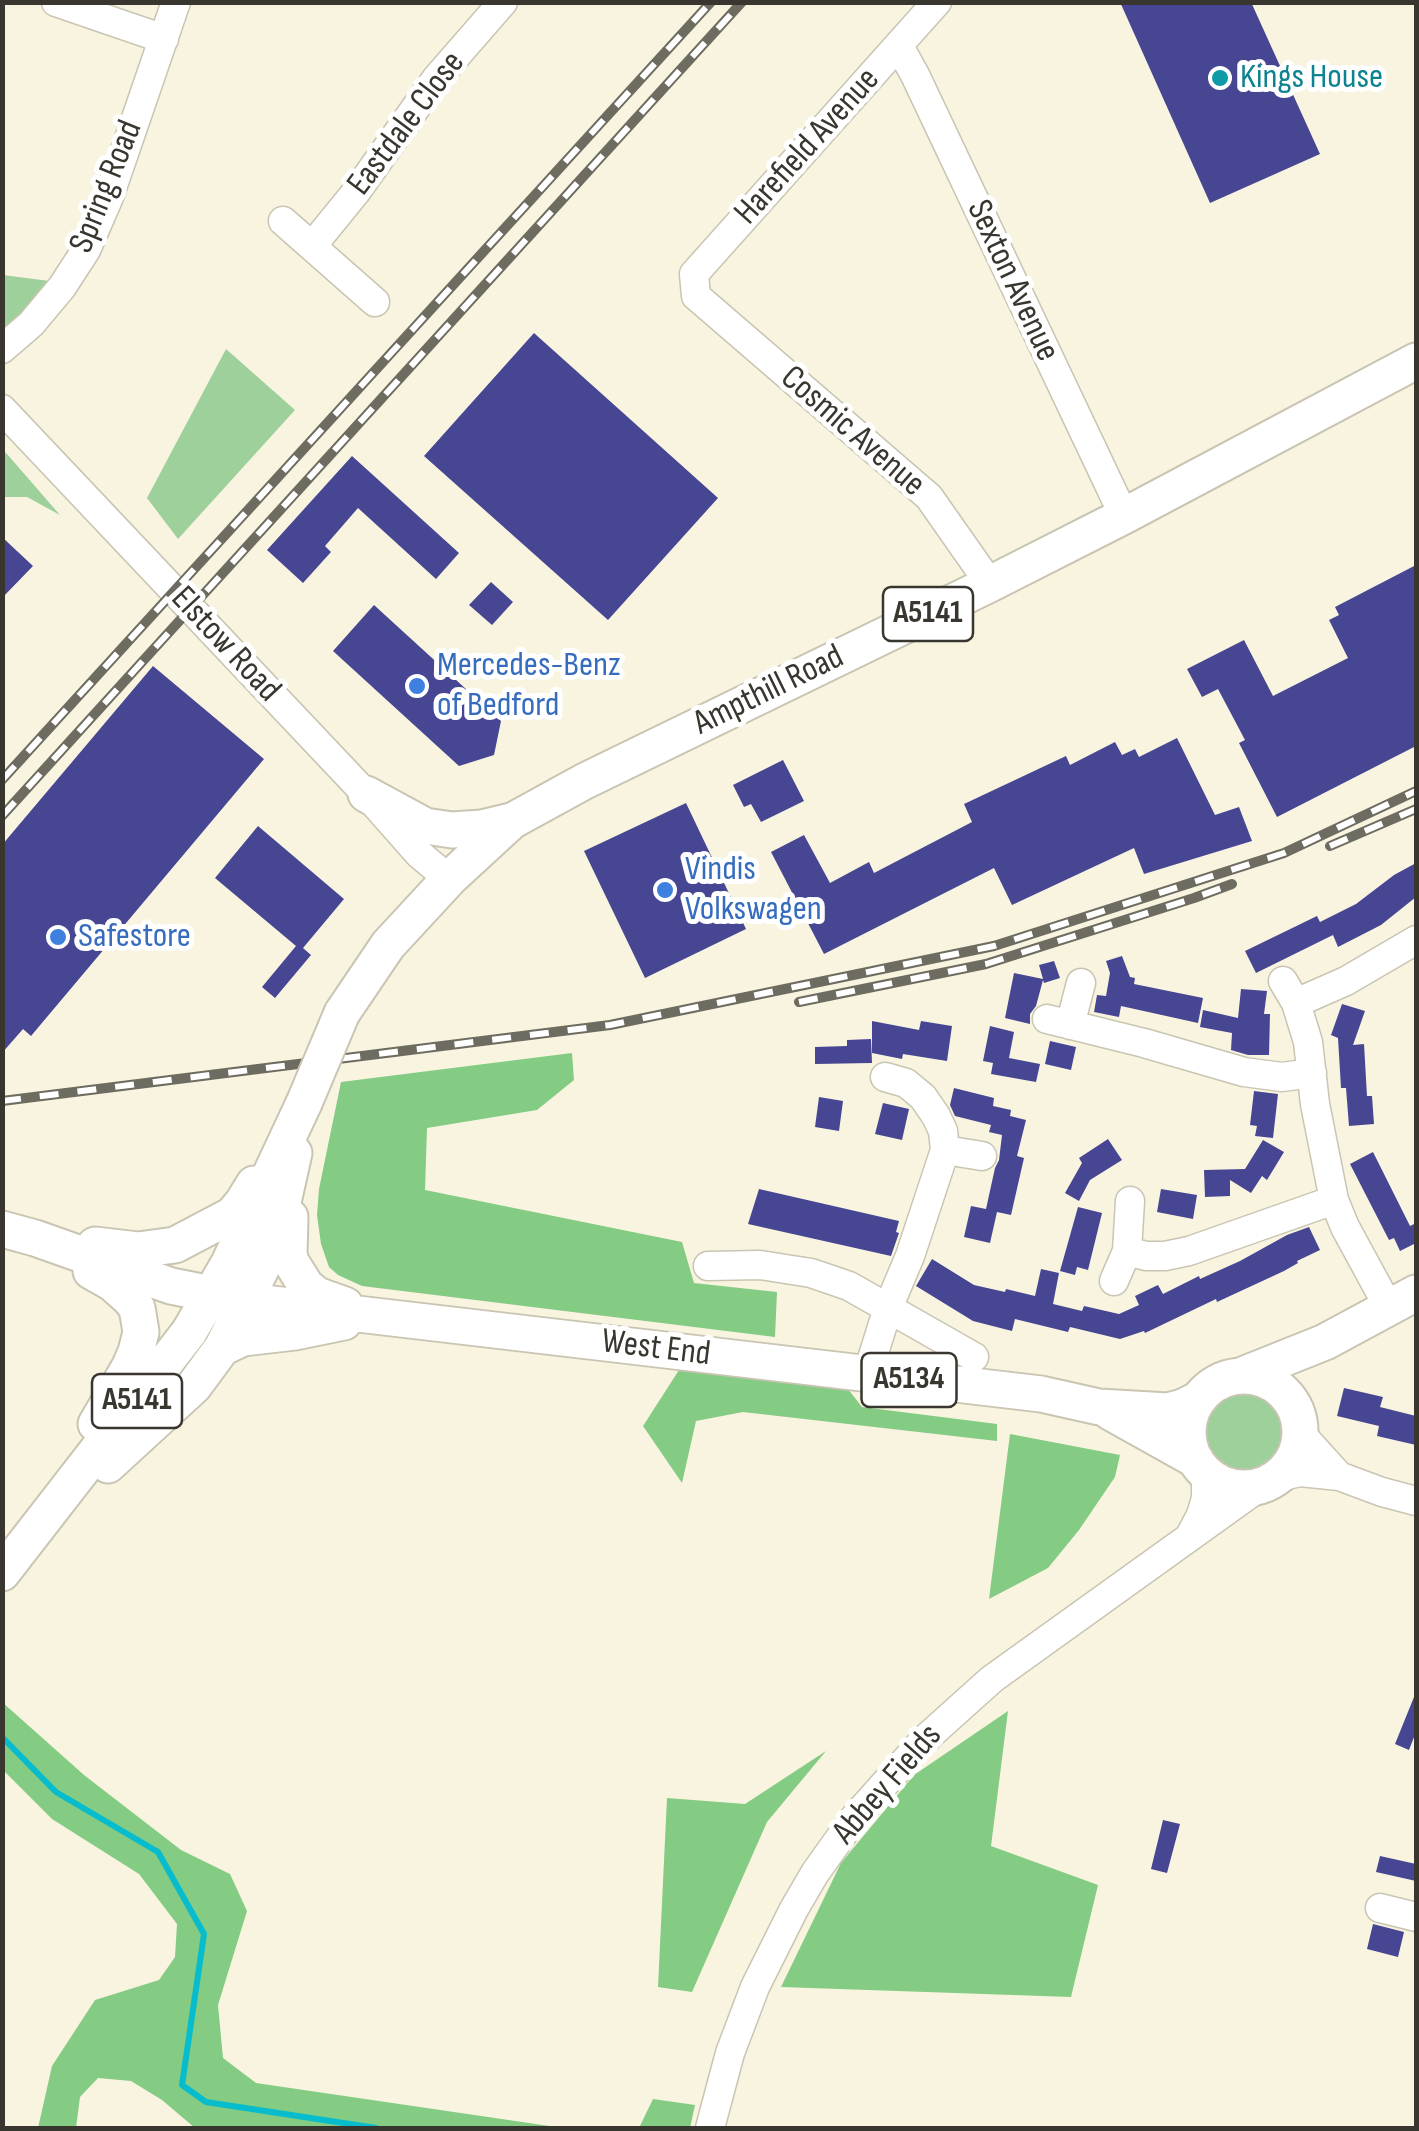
<!DOCTYPE html>
<style>
body{margin:0}
#map{position:relative;width:1419px;height:2131px;overflow:hidden;background:#f8f4e0;font-family:"Sofia Sans Condensed",sans-serif}
canvas{display:block}
.frame{position:absolute;inset:0;border:5px solid #38362e;pointer-events:none}
</style>
<div id="map">
<canvas width="1419" height="2131"></canvas>
<div class="frame"></div>
</div>
<script>
const ctx = document.querySelector('canvas').getContext('2d');
ctx.lineJoin = 'round';
function fillPath(path, color) { ctx.fillStyle = color; ctx.fill(path, 'evenodd'); }
const shape = rows => new Path2D(rows.map(r => 'M' + r).join(''));
function strokePath(path, color, width, dash) { ctx.strokeStyle = color; ctx.lineWidth = width; ctx.lineCap = dash ? 'butt' : 'round'; ctx.setLineDash(dash || []); ctx.stroke(path); }
function write(font, color, halo, rows, align = 'center') {
  ctx.font = font + ' "Sofia Sans Condensed",sans-serif'; ctx.lineWidth = 10; ctx.setLineDash([]); ctx.textBaseline = 'middle'; ctx.strokeStyle = halo; ctx.fillStyle = color; for (const [text, x, y, turn = 0] of rows) {
    ctx.save(); ctx.translate(x, y); ctx.rotate((+turn || 0) * Math.PI / 180); ctx.textAlign = isNaN(turn) ? turn : align; if (halo) ctx.strokeText(text, 0, 0); ctx.fillText(text, 0, 0); ctx.restore();
  }
}
fillPath(shape([
 [3,275,57,282,3,336],
 [226,349,295,410,178,539,147,498],
 [3,451,7,454,60,515,27,497,3,497],
 '1203 1432a41 41 0 1 1 82 0a41 41 0 1 1-82 0Z'
]), '#9ed09c');
fillPath(shape([
 [572,1053,574,1080,537,1110,427,1128,425,1190,682,1242,694,1283,777,1292,775,1337,362,1286,338,1275,329,1267,321,1244,317,1215,319,1189,341,1082],
 [679,1370,844,1384,862,1407,997,1424,997,1441,743,1412,696,1421,682,1483,643,1426],
 [1010,1434,1120,1455,1115,1477,1079,1530,1048,1568,989,1599],
 [2,1702,84,1775,181,1850,230,1874,247,1911,218,2005,223,2058,256,2083,563,2128,195,2128,162,2100,131,2081,98,2078,80,2097,76,2128,38,2128,52,2066,95,2000,159,1980,175,1957,177,1924,139,1874,52,1819,3,1770],
 [1008,1711,991,1846,1098,1885,1071,1997,781,1987,841,1863,914,1775],
 [826,1751,767,1822,692,1992,658,1987,667,1798,745,1804],
 [653,2099,695,2105,690,2128,639,2128]
]), '#84cb83');
strokePath(shape([
 [2,1737,56,1792,158,1852,204,1934,182,2085,206,2102,376,2128]
]), '#06bccd', 6);
fillPath(shape([
 [1120,2,1251,2,1320,154,1210,203],
 [534,333,718,498,608,620,424,456],
 [352,456,459,553,436,579,358,508,325,546,331,552,303,583,267,550],
 [2,537,33,566,2,598],
 [1416,565,1416,746,1277,817,1239,743,1245,740,1218,689,1202,697,1187,669,1244,640,1273,696,1348,658,1329,620,1339,615,1335,607],
 [491,582,513,602,492,625,469,605],
 [374,605,501,721,494,755,459,766,333,651],
 [153,666,264,759,31,1036,23,1029,2,1053,2,845],
 [1177,738,1215,815,1239,807,1252,841,1144,874,1134,848,1012,905,994,868,824,954,771,852,804,835,830,883,869,862,874,873,972,822,964,804,1066,756,1070,765,1115,742,1122,755,1135,749,1139,757],
 [783,760,804,801,761,822,751,804,744,807,733,785],
 [686,803,746,929,645,978,584,851],
 [258,826,344,899,303,948,311,955,275,998,262,987,296,946,215,878],
 [1416,863,1416,897,1381,925,1338,947,1333,935,1256,973,1245,951,1317,916,1320,922,1356,904,1394,875],
 [1122,956,1130,977,1135,978,1134,984,1203,998,1198,1023,1121,1006,1119,1017,1094,1012,1097,995,1106,996,1110,973,1106,961],
 [1054,961,1060,978,1044,983,1043,980,1036,1006,1030,1014,1030,1024,1005,1018,1014,973,1043,979,1039,965],
 [1241,989,1267,991,1264,1014,1270,1014,1269,1055,1248,1055,1231,1050,1232,1033,1200,1027,1203,1010,1238,1018],
 [1342,1004,1365,1011,1353,1045,1364,1044,1367,1096,1372,1096,1374,1124,1349,1126,1346,1088,1341,1088,1338,1038,1331,1035],
 [872,1021,919,1030,921,1021,952,1026,947,1061,903,1054,902,1059,872,1053],
 [990,1026,1014,1032,1009,1058,1040,1064,1036,1082,991,1074,993,1063,983,1061],
 [871,1039,872,1063,815,1064,815,1047,847,1046,847,1040],
 [1050,1041,1076,1047,1071,1070,1045,1064],
 [954,1088,994,1098,993,1106,1011,1110,1010,1116,1026,1120,1017,1156,1024,1158,1011,1215,997,1212,990,1243,964,1237,971,1206,991,1210,986,1209,995,1168,999,1160,1002,1135,989,1132,991,1125,955,1116,950,1105],
 [1254,1091,1278,1094,1273,1138,1255,1136,1257,1126,1250,1125],
 [819,1097,843,1101,839,1131,815,1127],
 [883,1103,909,1109,902,1140,875,1134],
 [1108,1139,1122,1160,1090,1180,1079,1201,1065,1193,1082,1163,1079,1158],
 [1263,1140,1284,1152,1267,1180,1262,1176,1251,1193,1230,1180,1230,1196,1205,1197,1204,1170,1245,1169],
 [1373,1152,1410,1226,1416,1223,1416,1243,1400,1251,1394,1238,1389,1240,1350,1164],
 [759,1189,899,1221,896,1232,899,1233,891,1256,748,1224],
 [1161,1189,1197,1195,1193,1219,1157,1212],
 [1078,1207,1102,1213,1088,1270,1077,1267,1075,1275,1060,1271],
 [1309,1227,1320,1250,1297,1261,1298,1263,1284,1271,1217,1302,1216,1299,1145,1333,1144,1331,1120,1339,1070,1327,1068,1332,1015,1319,1012,1331,973,1321,916,1286,932,1259,974,1285,1005,1292,1006,1289,1035,1296,1041,1269,1059,1273,1053,1304,1082,1311,1084,1306,1119,1314,1139,1305,1135,1296,1158,1285,1163,1294,1199,1276,1200,1279,1240,1261,1287,1235],
 [1344,1388,1383,1397,1380,1407,1416,1416,1416,1445,1377,1436,1379,1426,1337,1416],
 [1416,1692,1416,1732,1409,1750,1395,1744],
 [1163,1820,1180,1824,1167,1873,1151,1869],
 [1380,1856,1416,1864,1416,1881,1376,1872],
 [1373,1924,1404,1932,1398,1957,1367,1949]
]), '#474693');
const minor = shape([
 [56,2,164,39],
 [937,2,694,274,696,296,929,497,990,584],
 [899,46,915,75,1124,516],
 [283,221,375,302],
 [312,246,356,192,436,79,503,2],
 [2,349,31,324,62,287,86,250,109,197,176,2],
 [2,409,366,794,419,854,449,879],
 [1283,981,1296,1003,1308,1042,1315,1104,1334,1200,1345,1227,1389,1308],
 [1296,1003,1346,981,1416,940],
 [1047,1019,1144,1043,1244,1072,1282,1077,1312,1073],
 [1070,1025,1081,983],
 [945,1150,982,1156],
 [1127,1251,1146,1256,1165,1256,1189,1251,1334,1200],
 [708,1266,760,1265,811,1273,849,1286,974,1357],
 [1114,1281,1127,1251,1130,1201],
 [870,1376,872,1359,888,1308,910,1256,945,1150,943,1131,936,1116,923,1097,906,1083,885,1077],
 [1301,1434,1339,1476],
 [1278,1477,1300,1472,1339,1476,1382,1492,1416,1501],
 [1190,1536,1201,1515,1206,1498,1206,1473],
 [1380,1908,1416,1917],
 [710,2128,730,2053,755,1987,794,1909,815,1873,855,1817,923,1741,992,1679,1258,1488]
]);
const major = shape([
 [366,794,425,826,452,830,482,828,511,821],
 [342,1013,388,945,449,879,512,821,585,781,990,584,1124,516,1416,361],
 [290,1217,289,1254,291,1262,306,1286,317,1295,345,1305],
 [2,1229,35,1238,171,1286,247,1301,1041,1394,1099,1407,1168,1411,1183,1407,1199,1399],
 [95,1245,138,1250,175,1245,232,1215,243,1202,254,1184],
 [91,1271,112,1283,130,1299,137,1308,141,1332,136,1352,130,1366,96,1424],
 [222,1348,243,1338,295,1332,344,1322],
 [1245,1374,1325,1342,1416,1293],
 '1188 1432a56 56 0 1 1 112 0a56 56 0 1 1-112 0Z',
 [1110,1412,1196,1460],
 [108,1465,194,1386,222,1348,267,1257,279,1220,294,1153],
 [2,1573,189,1332,229,1263,304,1103]
]);
strokePath(minor, '#c9c5b2', 31);
strokePath(major, '#c9c5b2', 39);
strokePath(minor, '#fff', 28);
strokePath(major, '#fff', 35);
const rail = shape([
 [2,780,711,2],
 [2,816,742,2],
 [1330,846,1416,809],
 [799,1002,986,964,1194,898,1232,884],
 [2,1101,610,1025,994,946,1284,853,1416,791]
]);
strokePath(rail, '#6e6b60', 10);
strokePath(rail, '#fff', 6, [19]);
const majorBridge = shape([
 [304,1103,342,1013]
]);
strokePath(majorBridge, '#c9c5b2', 39, []);
strokePath(majorBridge, '#fff', 35);
for (const [x, y, r, color] of [
 [1220,78,10,"#0f9aa8"],
 [417,686,10,"#3f7fe0"],
 [665,890,10,"#3f7fe0"],
 [58,937,10,"#3f7fe0"]
]) { const dot = new Path2D(); dot.arc(x, y, r, 0, 2 * Math.PI); ctx.fillStyle = color; ctx.fill(dot); strokePath(dot, '#fff', 4); }
for (const [x, y, w] of [
 [928,614,90],
 [909,1380,95],
 [137,1401,90]
]) { const box = new Path2D(); box.roundRect(x - w / 2, y - 27, w, 54, 8); ctx.fillStyle = '#fff'; ctx.fill(box); strokePath(box, '#38362e', 2.5); }
write('bold 32px', '#38362e', null, [
 ["A5141",928,614],
 ["A5134",909,1380],
 ["A5141",137,1401]
]);
write('35px', '#0d838f', '#fff', [
 ["Kings House",1240,78]
], 'left');
write('35px', '#38362e', '#fff', [
 ["Eastdale Close",407,124,-53],
 ["Harefield Avenue",808,147,-48],
 ["Spring Road",107,187,-68],
 ["Sexton Avenue",1012,281,65],
 ["Cosmic Avenue",852,432,41],
 ["Elstow Road",225,645,47],
 ["Ampthill Road",769,691,-26],
 ["West End",656,1349,7],
 ["Abbey Fields",888,1785,-49]
]);
write('35px', '#366cbe', '#fff', [
 ["Mercedes-Benz",437,666],
 ["of Bedford",437,706],
 ["Vindis",685,870],
 ["Volkswagen",685,910],
 ["Safestore",78,937]
], 'left');
</script>
